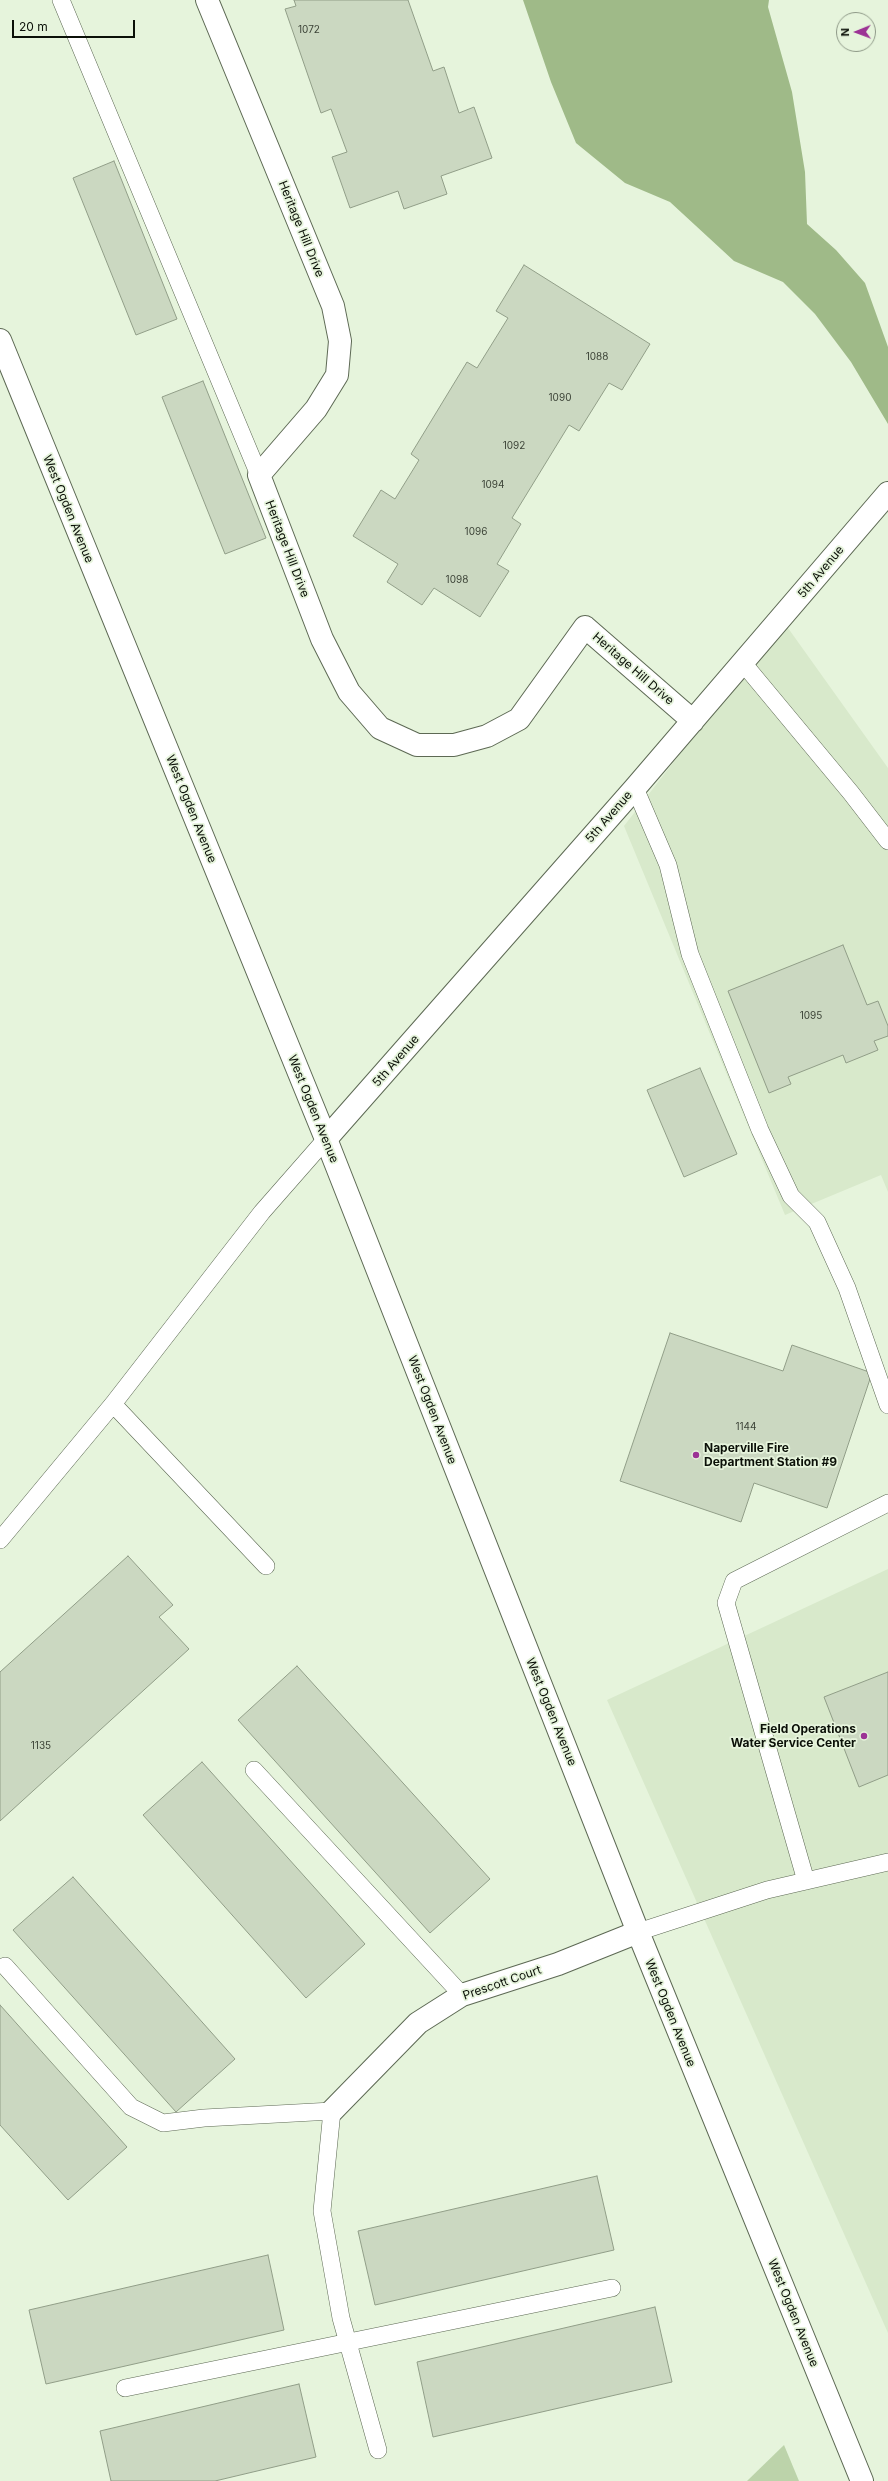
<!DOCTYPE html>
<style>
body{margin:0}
#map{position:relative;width:888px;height:2481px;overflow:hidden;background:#e6f4dc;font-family:Inter,sans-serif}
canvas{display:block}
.north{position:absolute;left:836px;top:12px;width:40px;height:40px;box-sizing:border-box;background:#e6f4dc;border:1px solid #8e9987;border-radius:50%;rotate:269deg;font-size:11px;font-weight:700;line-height:16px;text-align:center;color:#0b1008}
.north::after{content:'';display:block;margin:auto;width:14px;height:18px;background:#9c3395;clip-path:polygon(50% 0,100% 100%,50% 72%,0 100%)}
.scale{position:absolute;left:12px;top:20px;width:123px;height:18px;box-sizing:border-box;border:2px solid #0b1008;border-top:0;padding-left:5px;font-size:12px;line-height:14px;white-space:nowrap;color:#0b1008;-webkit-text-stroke:3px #e6f4dc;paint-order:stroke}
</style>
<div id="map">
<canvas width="888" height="2481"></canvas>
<div class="north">N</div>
<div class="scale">20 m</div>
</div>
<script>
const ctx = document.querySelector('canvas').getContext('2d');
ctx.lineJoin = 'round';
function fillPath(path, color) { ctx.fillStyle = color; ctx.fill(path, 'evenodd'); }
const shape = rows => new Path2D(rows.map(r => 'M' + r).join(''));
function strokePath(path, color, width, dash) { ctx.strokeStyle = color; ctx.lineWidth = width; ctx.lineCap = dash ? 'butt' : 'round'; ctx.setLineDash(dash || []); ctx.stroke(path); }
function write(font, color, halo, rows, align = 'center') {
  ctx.font = font + ' Inter,sans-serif'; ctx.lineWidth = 3.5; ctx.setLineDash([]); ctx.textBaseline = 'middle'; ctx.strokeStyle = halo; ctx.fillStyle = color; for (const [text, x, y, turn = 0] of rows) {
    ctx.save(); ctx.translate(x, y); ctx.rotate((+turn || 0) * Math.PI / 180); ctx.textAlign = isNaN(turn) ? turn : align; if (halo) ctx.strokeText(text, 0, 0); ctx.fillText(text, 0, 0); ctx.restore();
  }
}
fillPath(shape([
 [783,621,888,768,888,1192,881,1175,785,1215,624,826],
 [888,1569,888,2333,607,1700]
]), '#d8e9cb');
fillPath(shape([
 [784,2445,799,2481,747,2481]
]), '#bcd3aa');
fillPath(shape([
 [523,0,769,0,768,7,792,92,805,172,807,224,836,250,865,283,888,347,888,424,851,362,815,314,783,282,734,261,670,202,625,183,576,143,551,82]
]), '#9fba88');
const building = shape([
 [294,0,408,0,433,71,444,67,459,113,474,107,492,158,441,176,447,194,404,209,398,191,350,208,332,157,347,152,331,109,321,113,285,9,296,6,294,0],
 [114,161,177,319,136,335,73,178,114,161],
 [524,265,650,344,622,390,609,383,579,431,569,425,512,518,521,524,497,564,509,571,480,617,434,588,422,605,387,582,398,564,353,536,381,490,395,499,419,460,411,454,467,362,477,368,508,318,496,311,524,265],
 [203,381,266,538,225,554,162,397,203,381],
 [843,945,867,1005,878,1001,888,1026,888,1036,874,1041,878,1050,846,1063,843,1055,788,1077,791,1084,769,1093,728,991,843,945],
 [700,1068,737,1154,684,1177,647,1090,700,1068],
 [670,1333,783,1371,792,1345,872,1373,827,1508,754,1483,741,1522,620,1481,670,1333],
 [128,1556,173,1605,159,1617,189,1649,0,1821,0,1672,128,1556],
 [297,1666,490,1879,430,1933,238,1720,297,1666],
 [888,1672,888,1775,859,1787,824,1697,888,1672],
 [202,1762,365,1944,306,1998,143,1815,202,1762],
 [73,1877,235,2059,176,2112,13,1930,73,1877],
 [0,2005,127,2147,68,2200,0,2125,0,2005],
 [597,2176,614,2250,375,2305,358,2231,597,2176],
 [268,2255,284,2330,46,2384,29,2310,268,2255],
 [655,2307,672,2382,433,2437,417,2362,655,2307],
 [299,2384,316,2457,215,2481,111,2481,100,2431,299,2384]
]);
fillPath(building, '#cbd8c1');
strokePath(building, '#919e88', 1);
const lane = shape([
 [61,0,259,475],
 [743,663,851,793,888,841],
 [635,788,668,865,690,954,760,1130,791,1196,817,1222,847,1288,888,1405],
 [113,1404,266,1566],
 [0,1540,113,1404,262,1212,326,1139],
 [254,1770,462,1995],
 [806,1881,726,1603,734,1581,888,1503],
 [638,1932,767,1890,888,1862],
 [5,1966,131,2107,163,2123,204,2118,332,2111,322,2211,341,2318,378,2450],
 [125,2388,612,2288]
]);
const street = shape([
 [207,0,333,306,340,341,337,375,316,409,259,475,322,639,349,692,380,728,417,745,454,745,487,736,519,719,585,627,693,721],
 [326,1139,635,788,888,493],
 [332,2111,418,2023,462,1995,558,1964,638,1932]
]);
const primary = shape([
 [0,340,326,1139,638,1932,862,2481]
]);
strokePath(lane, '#5d6954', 18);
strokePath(street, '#5d6954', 24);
strokePath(primary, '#5d6954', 24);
strokePath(lane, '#fff', 17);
strokePath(street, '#fff', 22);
strokePath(primary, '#fff', 22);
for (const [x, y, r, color] of [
 [696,1455,4,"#9c3395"],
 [864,1736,4,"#9c3395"]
]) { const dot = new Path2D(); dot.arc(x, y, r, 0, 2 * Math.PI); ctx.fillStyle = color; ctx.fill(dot); strokePath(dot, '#e6f4dc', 1.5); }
write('10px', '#3b4236', null, [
 ["1072",309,30],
 ["1088",597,357],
 ["1090",560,398],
 ["1092",514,446],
 ["1094",493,485],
 ["1096",476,532],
 ["1098",457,580],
 ["1095",811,1016],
 ["1144",746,1427],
 ["1135",41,1746]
]);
write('12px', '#0b1008', '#e6f4dc', [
 ["Heritage Hill Drive",301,229,68],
 ["West Ogden Avenue",68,509,68],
 ["Heritage Hill Drive",287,549,69],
 ["5th Avenue",821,572,-50],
 ["Heritage Hill Drive",633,669,41],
 ["West Ogden Avenue",191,809,68],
 ["5th Avenue",609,817,-49],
 ["5th Avenue",396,1061,-49],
 ["West Ogden Avenue",313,1109,68],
 ["West Ogden Avenue",432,1410,69],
 ["West Ogden Avenue",551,1712,68],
 ["Prescott Court",502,1983,-19],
 ["West Ogden Avenue",670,2013,68],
 ["West Ogden Avenue",793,2313,68]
]);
write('bold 12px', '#0b1008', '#e6f4dc', [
 ["Naperville Fire",704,1448],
 ["Department Station #9",704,1462],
 ["Field Operations",856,1729,"right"],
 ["Water Service Center",856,1743,"right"]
], 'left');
</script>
